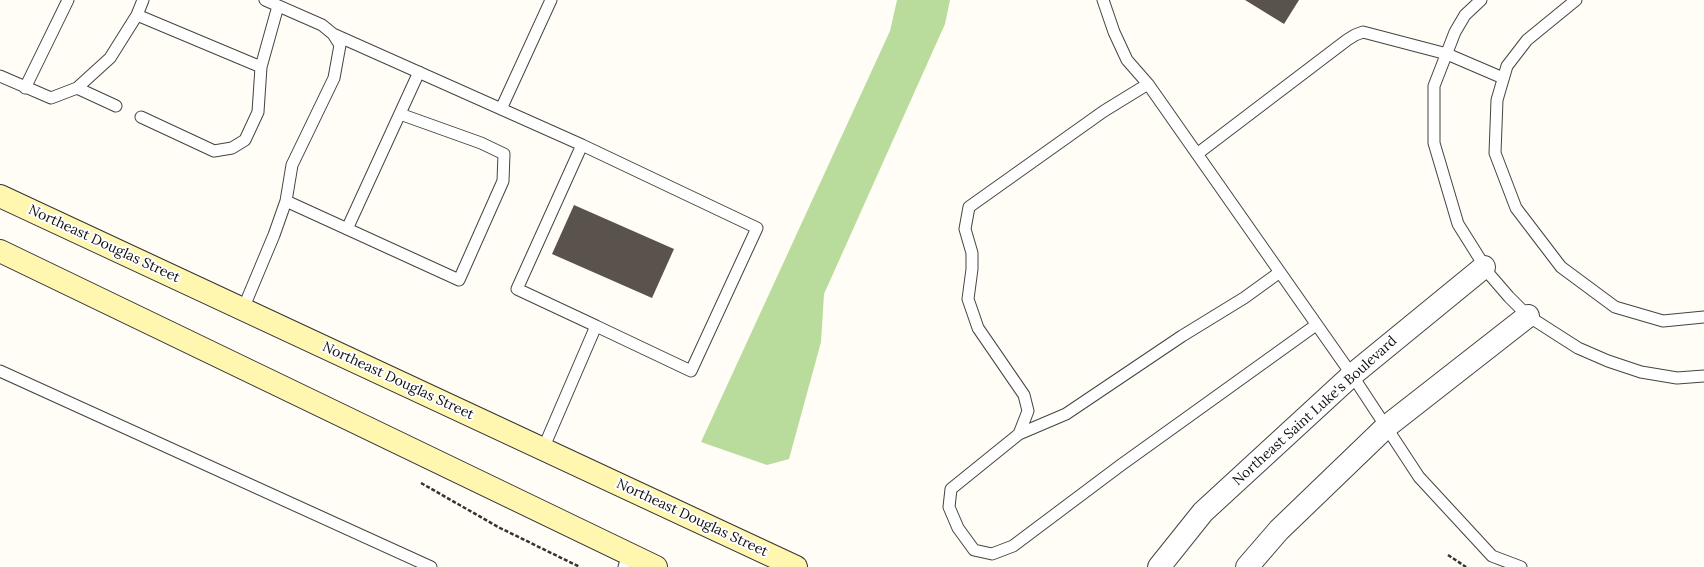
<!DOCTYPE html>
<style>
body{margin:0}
canvas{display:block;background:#fffdf5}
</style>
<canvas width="1704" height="567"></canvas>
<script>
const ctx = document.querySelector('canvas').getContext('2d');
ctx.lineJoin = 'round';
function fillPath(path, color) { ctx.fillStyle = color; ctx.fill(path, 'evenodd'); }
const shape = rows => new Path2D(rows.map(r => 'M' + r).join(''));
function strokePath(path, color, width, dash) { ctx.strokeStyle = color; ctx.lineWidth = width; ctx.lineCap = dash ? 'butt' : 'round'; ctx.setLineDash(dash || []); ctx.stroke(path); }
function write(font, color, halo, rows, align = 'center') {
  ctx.font = font + ' Lora,serif'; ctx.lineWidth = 4; ctx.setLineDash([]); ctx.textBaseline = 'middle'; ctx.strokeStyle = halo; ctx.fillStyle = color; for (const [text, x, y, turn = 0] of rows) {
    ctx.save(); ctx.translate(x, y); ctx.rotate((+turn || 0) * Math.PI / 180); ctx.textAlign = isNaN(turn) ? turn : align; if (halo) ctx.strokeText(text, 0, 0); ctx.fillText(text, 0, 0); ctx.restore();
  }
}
fillPath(shape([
 [897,0,950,0,945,24,824,294,821,342,789,459,767,465,701,442,890,31]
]), '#b9dc9c');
fillPath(shape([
 [1245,0,1299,0,1284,24],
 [574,205,674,249,652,298,552,254]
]), '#5a524d');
const lane = shape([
 [1103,0,1114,32,1127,60,1148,84,1352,375,1419,477,1492,556,1521,567],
 [1481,0,1465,15,1455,32,1434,86,1434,143,1458,224,1490,275,1509,297,1528,316,1578,348,1608,361,1641,372,1677,378,1704,376],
 [1576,0,1527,40,1507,66,1497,100,1495,153,1516,208,1561,267,1615,307,1663,321,1704,317],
 [137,15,143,0],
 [333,34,582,145],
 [0,76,51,98,77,88,110,58,137,15,261,67],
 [1148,84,1104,111,969,207,965,229,972,253,972,269,968,299,978,328,1024,395,1028,411,1019,434,951,489,949,507,958,528,974,550,992,554,1013,546,1121,465,1316,325],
 [25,88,68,0],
 [77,88,116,106],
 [501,109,551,0],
 [141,117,214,151,232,148,245,140,258,112,261,67,278,6],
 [1197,154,1347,40,1355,35,1363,32,1447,54,1503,78],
 [286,201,459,280,503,181,504,154,481,143,400,114],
 [347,229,419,72],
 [243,309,274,235,286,201,292,165,334,78,340,45,333,34,322,25,265,0],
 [0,371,431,567],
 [1019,434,1066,414,1182,336,1244,298,1280,272],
 [543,449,596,326,691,371,757,228,582,145,517,289,596,326],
 [624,567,628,554]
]);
const street = shape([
 [1159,567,1203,512,1352,375,1484,267],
 [1247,567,1279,530,1386,427,1528,316]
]);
const secondary = shape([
 [0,196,796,567],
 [0,251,656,567]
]);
strokePath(lane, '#444', 13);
strokePath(street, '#444', 24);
strokePath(secondary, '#333', 24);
strokePath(shape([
 [421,483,500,528,580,567],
 [1448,555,1466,567]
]), '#333', 2.5, [4, 2]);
strokePath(lane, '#fff', 11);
strokePath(street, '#fff', 22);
strokePath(secondary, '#fff6b0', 22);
write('14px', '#111', '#fff', [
 ["Northeast Douglas Street",104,244,25],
 ["Northeast Douglas Street",398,381,25],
 ["Northeast Saint Luke's Boulevard",1315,411,-42],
 ["Northeast Douglas Street",692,518,25]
]);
</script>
